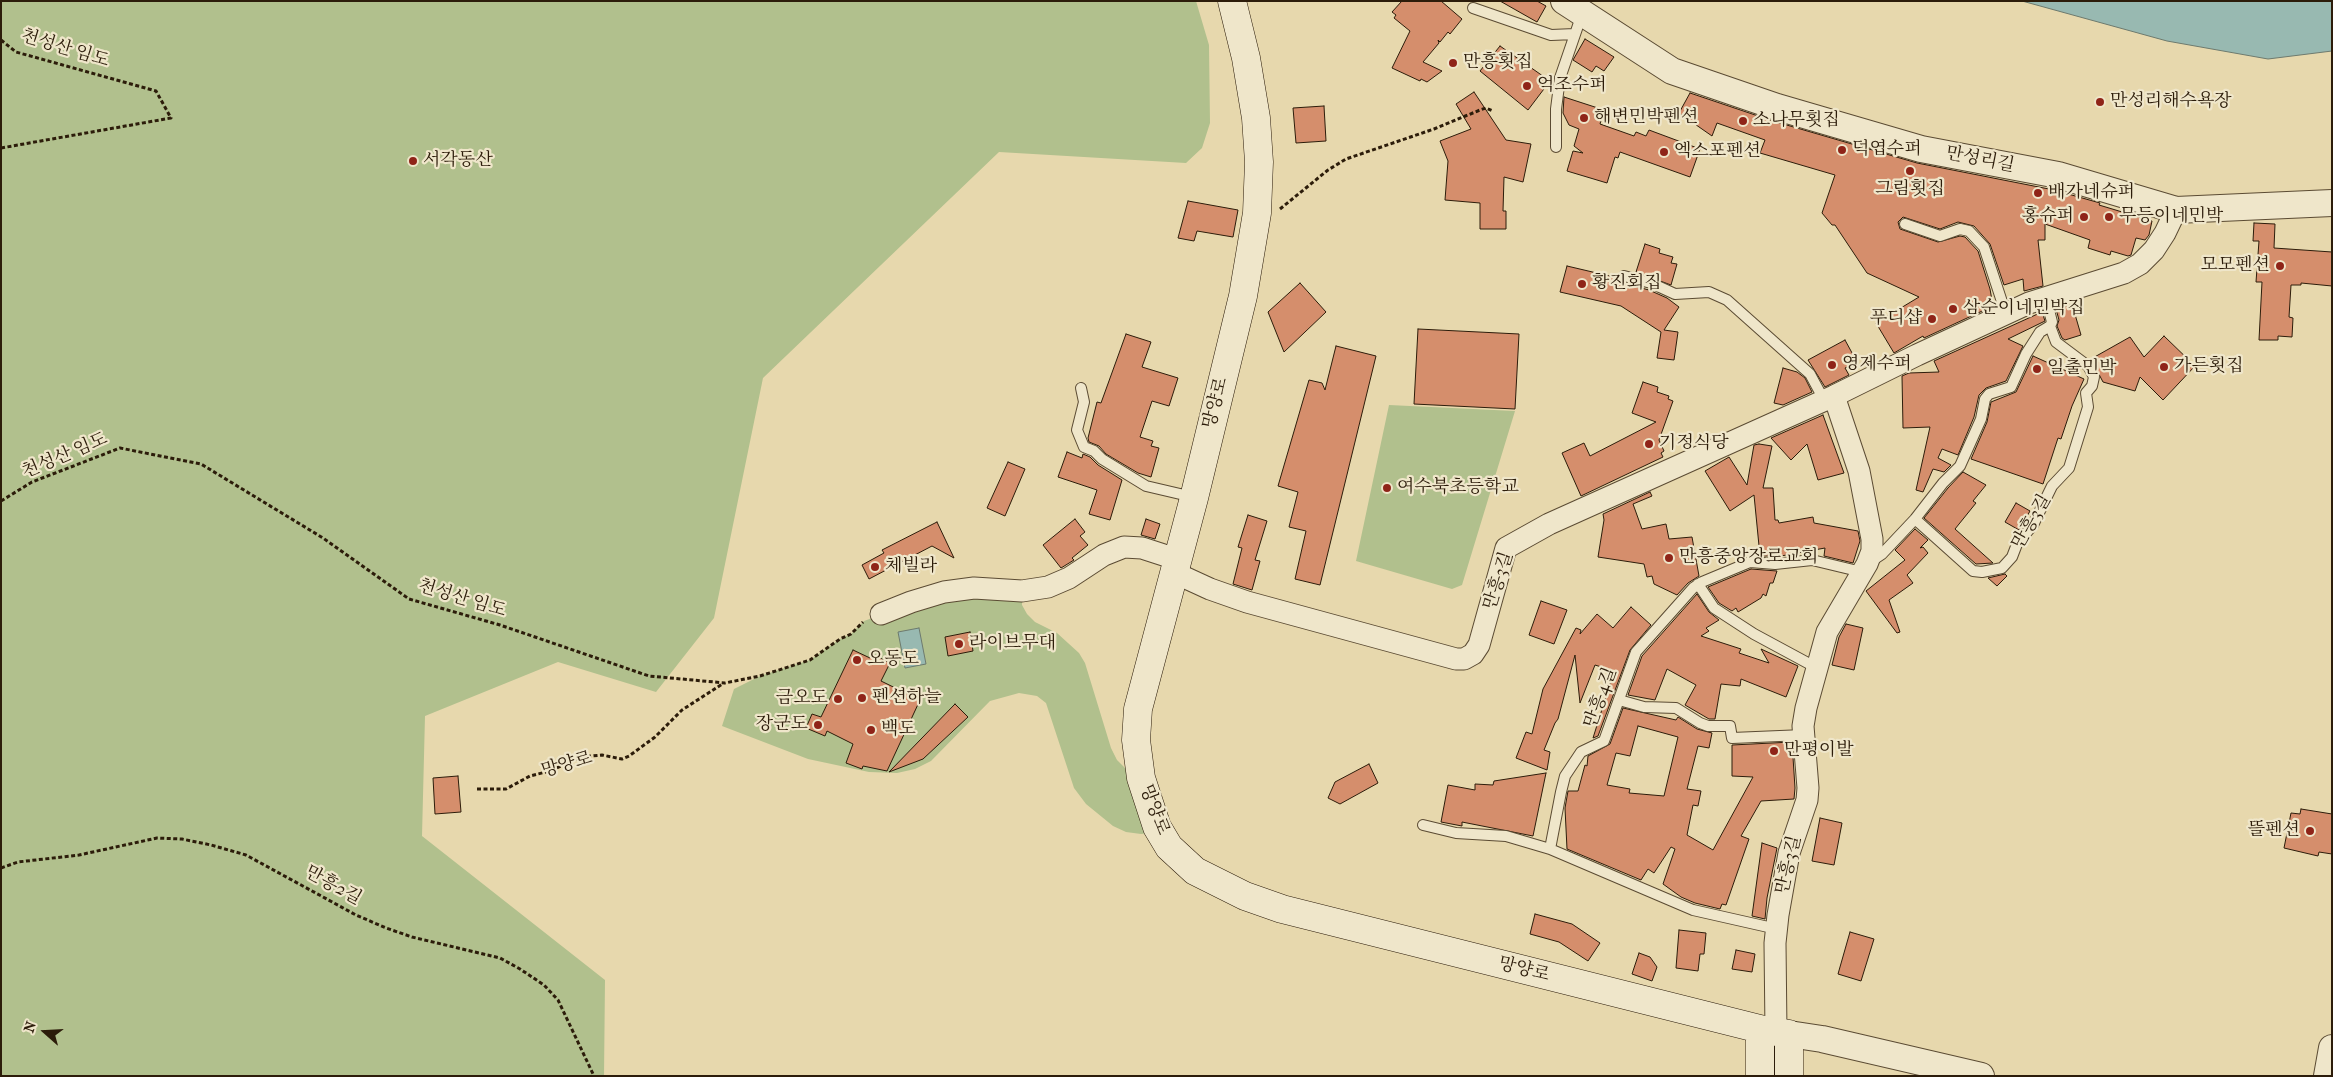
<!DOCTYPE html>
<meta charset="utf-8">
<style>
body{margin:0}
#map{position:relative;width:2333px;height:1077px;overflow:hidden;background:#e7d8ad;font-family:"IM FELL French Canon",serif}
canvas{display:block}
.frame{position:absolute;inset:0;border:2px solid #2c1c0a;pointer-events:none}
.north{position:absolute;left:20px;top:1007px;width:50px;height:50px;-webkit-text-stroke:4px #efe6ca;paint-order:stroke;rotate:289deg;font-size:14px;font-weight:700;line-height:20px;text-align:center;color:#2c1c0a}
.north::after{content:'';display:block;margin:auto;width:18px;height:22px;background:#2c1c0a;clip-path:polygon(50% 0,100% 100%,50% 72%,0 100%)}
</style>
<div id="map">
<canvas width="2333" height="1077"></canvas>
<div class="frame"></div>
<div class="north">N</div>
</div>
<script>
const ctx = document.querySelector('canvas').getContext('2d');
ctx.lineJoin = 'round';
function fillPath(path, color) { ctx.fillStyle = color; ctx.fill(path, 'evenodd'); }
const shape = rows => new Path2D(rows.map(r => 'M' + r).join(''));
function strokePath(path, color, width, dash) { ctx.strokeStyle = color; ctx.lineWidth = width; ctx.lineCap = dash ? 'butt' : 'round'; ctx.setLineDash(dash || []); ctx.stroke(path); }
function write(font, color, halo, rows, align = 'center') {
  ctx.font = font + ' "IM FELL French Canon","Noto Serif KR",serif'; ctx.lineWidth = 4.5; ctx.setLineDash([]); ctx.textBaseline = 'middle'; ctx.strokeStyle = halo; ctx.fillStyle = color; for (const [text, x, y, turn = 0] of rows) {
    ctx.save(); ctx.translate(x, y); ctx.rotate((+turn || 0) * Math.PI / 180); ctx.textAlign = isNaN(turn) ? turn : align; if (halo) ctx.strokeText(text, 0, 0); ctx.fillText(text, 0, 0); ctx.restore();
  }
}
fillPath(shape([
 [1,1,1196,1,1209,45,1210,123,1202,148,1186,163,999,152,763,378,714,618,656,692,558,662,425,716,422,836,605,980,604,1076,1,1076],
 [1389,405,1515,411,1462,585,1452,589,1356,561],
 [944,592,1022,598,1022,605,1027,614,1035,622,1057,633,1079,653,1085,663,1111,748,1117,760,1125,768,1141,778,1160,832,1141,834,1126,832,1113,826,1086,804,1074,788,1046,703,1037,696,1019,693,990,701,931,761,915,769,897,773,869,772,808,759,722,726,734,689,760,676,810,660,840,639,851,634,864,621]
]), '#b1c08d');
const water = shape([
 [2022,1,2332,1,2332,51,2268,59,2167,41,2022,1],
 [919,628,926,664,905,668,898,632,919,628]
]);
fillPath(water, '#98b9b1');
strokePath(water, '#6d7a6e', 1);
const building = shape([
 [1402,1,1441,1,1462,19,1450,34,1448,32,1440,42,1438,40,1439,43,1423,62,1442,71,1427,82,1421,79,1420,81,1392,68,1410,31,1394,18,1396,15,1392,12,1402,1],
 [1500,1,1537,1,1546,6,1537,22,1500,1],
 [1585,39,1614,57,1604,71,1596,66,1592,72,1573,60,1585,39],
 [1500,46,1550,81,1528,110,1480,71,1500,46],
 [1474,92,1506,140,1531,144,1523,182,1504,177,1503,211,1506,211,1506,229,1480,229,1480,203,1445,200,1448,161,1440,141,1471,129,1456,104,1474,92],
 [1690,93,1773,121,1917,163,2054,190,2100,203,2099,205,2152,221,2149,235,2145,240,2136,238,2131,255,2128,256,2111,251,2110,255,2088,248,2090,240,2045,224,2045,240,2038,240,2043,286,2024,291,2023,279,2004,285,1990,244,1974,226,1958,222,1940,229,1903,217,1898,222,1900,229,1938,242,1960,236,1965,237,1978,251,1990,289,1993,306,1924,338,1923,336,1894,353,1876,323,1919,297,1867,273,1835,225,1832,225,1822,213,1835,175,1760,153,1765,140,1717,123,1712,136,1679,113,1690,93],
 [1564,97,1604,110,1600,124,1634,136,1636,132,1646,136,1649,130,1700,149,1690,177,1620,152,1618,158,1615,157,1607,183,1567,171,1573,151,1583,153,1574,146,1579,129,1569,125,1563,113,1564,97],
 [1324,106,1326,141,1296,143,1293,108,1324,106],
 [1188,201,1238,210,1233,237,1197,231,1194,241,1178,238,1188,201],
 [2254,223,2275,224,2274,248,2332,252,2332,286,2301,283,2301,285,2291,285,2289,317,2293,318,2292,337,2278,336,2278,340,2259,340,2262,282,2256,282,2259,241,2253,241,2254,223],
 [1645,244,1660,249,1659,253,1673,257,1671,263,1677,264,1671,285,1636,272,1645,244],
 [1567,266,1618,278,1622,283,1649,290,1667,298,1679,307,1664,330,1678,332,1674,360,1657,358,1661,332,1621,306,1560,292,1567,266],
 [1300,283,1326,312,1284,352,1268,312,1300,283],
 [2072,304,2081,335,2065,340,2062,338,2057,326,2059,320,2056,309,2072,304],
 [2042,312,2045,321,2008,339,2023,346,2006,381,1986,388,1979,395,1974,417,1958,455,1942,449,1938,458,1951,465,1944,472,1933,469,1923,492,1916,490,1930,427,1903,428,1902,376,1909,373,1939,372,1934,361,2042,312],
 [1418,329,1519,334,1515,409,1414,404,1418,329],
 [1126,334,1151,342,1142,367,1178,378,1169,406,1152,401,1140,437,1153,441,1151,446,1159,448,1151,477,1138,473,1106,454,1099,446,1089,442,1088,438,1097,402,1101,403,1126,334],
 [2164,336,2195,366,2163,400,2140,377,2135,391,2103,382,2091,359,2130,337,2144,357,2164,336],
 [1845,340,1857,362,1845,368,1849,375,1825,387,1808,360,1845,340],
 [1336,346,1376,356,1320,585,1295,579,1306,531,1289,527,1298,492,1278,486,1309,380,1322,383,1325,390,1336,346],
 [2033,356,2084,379,2072,406,2061,439,2058,438,2043,484,1971,459,1987,422,1991,402,2016,392,2033,356],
 [1783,368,1797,372,1805,378,1812,392,1783,405,1774,403,1783,368],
 [1643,382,1658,387,1657,392,1669,396,1668,399,1673,401,1659,440,1664,451,1661,453,1663,457,1581,496,1562,453,1584,443,1590,456,1656,422,1632,413,1643,382],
 [1823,415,1844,473,1818,480,1807,444,1791,460,1771,438,1823,415],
 [1759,444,1772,446,1763,488,1773,488,1775,520,1778,520,1779,523,1813,517,1814,523,1858,531,1860,541,1853,563,1824,556,1825,548,1781,556,1760,556,1754,495,1730,511,1705,471,1729,457,1747,485,1754,445,1759,444],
 [1067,452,1082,458,1083,454,1090,457,1098,465,1122,480,1110,520,1089,514,1097,490,1058,477,1067,452],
 [1008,462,1025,469,1005,516,987,508,1008,462],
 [1963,472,1986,485,1973,501,1976,503,1955,529,1993,563,1976,564,1924,518,1948,488,1963,472],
 [1650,492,1652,496,1633,504,1642,529,1666,524,1669,539,1692,537,1699,576,1688,583,1677,595,1654,584,1652,576,1647,577,1644,564,1598,557,1604,520,1603,514,1650,492],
 [2016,503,2030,511,2019,530,2005,522,2016,503],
 [1248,515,1267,521,1255,560,1260,561,1252,590,1233,584,1242,548,1238,547,1248,515],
 [1075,519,1085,532,1080,536,1088,545,1072,558,1074,560,1061,568,1043,545,1075,519],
 [1146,519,1160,524,1155,539,1141,535,1146,519],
 [937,522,954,558,932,546,869,579,862,565,884,553,882,550,937,522],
 [1915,529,1928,540,1920,548,1923,547,1928,553,1907,575,1913,583,1889,600,1900,632,1897,633,1866,591,1905,560,1895,550,1915,529],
 [1751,569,1777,571,1773,583,1770,583,1766,596,1763,594,1761,598,1738,612,1736,608,1732,611,1719,603,1708,587,1751,569],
 [2005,574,2007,576,1997,586,1988,578,2005,574],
 [1697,594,1709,612,1719,620,1706,628,1709,631,1701,636,1741,649,1739,653,1769,663,1761,649,1798,666,1786,697,1741,679,1740,686,1721,684,1715,719,1709,719,1685,705,1696,685,1667,669,1655,700,1628,695,1642,656,1697,594],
 [1541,601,1567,610,1554,644,1529,635,1541,601],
 [1631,607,1651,625,1630,650,1598,736,1593,738,1614,671,1595,665,1580,703,1575,655,1558,719,1555,723,1544,750,1550,752,1547,770,1516,758,1526,732,1532,734,1543,689,1576,628,1581,630,1580,634,1597,614,1613,628,1631,607],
 [1846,624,1863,628,1854,670,1832,665,1839,637,1846,624],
 [970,632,973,651,948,656,945,637,970,632],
 [853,650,870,658,872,654,890,663,881,681,920,700,887,771,863,766,862,769,846,763,853,744,827,731,825,736,806,728,812,714,821,717,853,650],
 [955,704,968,717,923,759,889,772,955,704],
 [1623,708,1676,720,1678,717,1697,729,1712,733,1709,748,1698,746,1687,789,1701,791,1698,806,1693,805,1687,835,1713,850,1753,777,1732,776,1732,745,1792,742,1795,788,1794,799,1761,801,1741,836,1749,839,1726,905,1722,904,1720,909,1695,903,1681,897,1663,884,1675,849,1671,847,1654,873,1648,869,1641,880,1567,849,1565,808,1568,791,1578,791,1585,765,1587,766,1588,756,1610,744,1623,708],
 [1638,726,1678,737,1664,796,1629,793,1630,789,1607,785,1616,753,1630,756,1638,726],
 [1369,764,1378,783,1340,804,1328,798,1335,782,1369,764],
 [1546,773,1533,836,1462,822,1462,826,1441,822,1448,785,1475,790,1475,784,1493,785,1494,781,1546,773],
 [458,776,461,812,435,814,433,778,458,776],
 [2301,809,2332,814,2332,854,2319,852,2318,856,2284,848,2291,813,2300,814,2301,809],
 [1820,818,1842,823,1834,865,1812,861,1820,818],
 [1762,843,1777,848,1767,898,1765,919,1752,916,1762,843],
 [1535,914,1572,924,1600,943,1588,961,1559,942,1530,934,1535,914],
 [1679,930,1706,933,1704,954,1700,954,1698,971,1676,968,1679,930],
 [1850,932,1874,939,1861,981,1838,974,1850,932],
 [1736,950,1755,954,1752,972,1732,969,1736,950],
 [1639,953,1650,957,1657,967,1652,981,1632,974,1639,953]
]);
fillPath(building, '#d58e6c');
strokePath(building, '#2c1c0a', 1);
const service = shape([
 [1473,8,1551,35,1575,34],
 [1556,147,1556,109,1560,78,1582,14],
 [1905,224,1940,236,1960,229,1969,231,1984,247,2006,314],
 [1624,276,1651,283,1675,294,1709,292,1727,300,1810,374,1824,400],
 [1081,388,1084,402,1077,430,1084,447,1094,451,1102,459,1146,486,1193,497],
 [1915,519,1973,571,1982,572,2002,568,2012,557,2017,544,2033,525,2052,486,2069,468,2088,407,2086,393,2092,386,2094,377,2088,366,2056,342,2050,326],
 [1870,562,1882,554,1915,519,1943,483,1960,466,1981,419,1985,399,1989,394,2011,387,2026,354,2040,332,2050,326,2052,322,2046,298],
 [1698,584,1714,608,1754,634,1817,668],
 [1619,700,1644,707,1676,708,1700,723,1708,726,1730,726,1732,738,1804,735],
 [1423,825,1456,833,1506,836,1550,849],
 [1777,929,1693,910,1550,849,1561,792,1565,776,1581,752,1604,741,1636,652,1693,588,1702,582,1750,562,1775,564,1812,560,1862,572]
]);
const minor = shape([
 [1173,572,1210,589,1247,602,1456,659,1464,659,1473,654,1479,645,1506,548,1549,524,1834,396],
 [881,614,911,602,944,592,974,588,1022,591,1048,587,1069,578,1104,555,1124,547,1142,548,1176,559],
 [1776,1032,1775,943,1778,915,1789,853,1807,800,1808,788,1803,726,1806,708,1827,632,1867,564,1872,551,1872,539,1859,471,1834,396,1917,355,2029,303,2124,273,2140,264,2154,250,2165,233,2176,210]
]);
const tertiary = shape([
 [1564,1,1672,71,1777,107,1921,149,2058,175,2176,210,2332,203],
 [1789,1034,1822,1039,1981,1076],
 [2327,1076,2332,1048]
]);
const secondary = shape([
 [1232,1,1246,58,1256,118,1259,162,1257,213,1243,296,1194,498,1138,709,1136,740,1141,778,1157,827,1169,847,1195,871,1245,896,1282,909,1760,1029,1789,1034,1789,1076],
 [1760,1076,1760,1029]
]);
strokePath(service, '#5b4b33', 12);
strokePath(minor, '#5b4b33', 23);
strokePath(tertiary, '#5b4b33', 28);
strokePath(secondary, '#2c1c0a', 29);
strokePath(shape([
 [1,40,16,52,156,91,171,118,1,148],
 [1280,209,1328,170,1346,159,1434,129,1480,110,1486,108,1493,111],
 [1,501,32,482,120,448,201,464,323,538,409,599,500,625,649,676,725,683,760,676,810,660,840,639,851,634,863,622],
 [477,789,506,789,530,776,550,771,581,757,602,755,622,759,629,756,655,737,682,710,724,683],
 [1,868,18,862,79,855,157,838,182,839,211,845,246,855,356,915,386,928,412,937,500,958,520,969,544,985,558,1000,594,1076]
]), '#2c1c0a', 3, [4, 2.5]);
strokePath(service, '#efe6ca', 10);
strokePath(minor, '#efe6ca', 21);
strokePath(tertiary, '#efe6ca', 26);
strokePath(secondary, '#efe6ca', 28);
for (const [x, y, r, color] of [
 [1453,63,5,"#8f2418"],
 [1527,86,5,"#8f2418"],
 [2100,102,5,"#8f2418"],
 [1584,118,5,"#8f2418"],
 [1743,121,5,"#8f2418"],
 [1842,150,5,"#8f2418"],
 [1664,152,5,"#8f2418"],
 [413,161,5,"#8f2418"],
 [1910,171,5,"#8f2418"],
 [2038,193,5,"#8f2418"],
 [2084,217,5,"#8f2418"],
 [2109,217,5,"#8f2418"],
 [2280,266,5,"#8f2418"],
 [1582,284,5,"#8f2418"],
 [1953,309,5,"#8f2418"],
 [1932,319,5,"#8f2418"],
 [1832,365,5,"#8f2418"],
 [2164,367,5,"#8f2418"],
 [2037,369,5,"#8f2418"],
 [1649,444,5,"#8f2418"],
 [1387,488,5,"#8f2418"],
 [1669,558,5,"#8f2418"],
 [875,567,5,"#8f2418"],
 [959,644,5,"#8f2418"],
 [857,660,5,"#8f2418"],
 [862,698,5,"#8f2418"],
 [838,699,5,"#8f2418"],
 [818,725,5,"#8f2418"],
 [871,730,5,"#8f2418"],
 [1774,751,5,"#8f2418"],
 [2310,831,5,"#8f2418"]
]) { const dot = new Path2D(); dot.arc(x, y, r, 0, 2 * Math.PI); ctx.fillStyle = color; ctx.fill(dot); strokePath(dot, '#efe6ca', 2); }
write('18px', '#2c1c0a', '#efe6ca', [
 ["천성산 임도",65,49,17],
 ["만성리길",1980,160,11],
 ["망양로",1216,403,-76],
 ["천성산 임도",65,456,-23],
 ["만흥3길",2032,522,-60],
 ["만흥3길",1499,581,-72],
 ["천성산 임도",462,599,17],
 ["만흥4길",1601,698,-70],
 ["망양로",567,765,-16],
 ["망양로",1154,810,69],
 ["만흥3길",1789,865,-77],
 ["만흥2길",333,886,29],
 ["망양로",1524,970,14]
]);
write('18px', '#2c1c0a', '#efe6ca', [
 ["만흥횟집",1463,63],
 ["억조수퍼",1537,86],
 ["만성리해수욕장",2110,102],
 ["해변민박펜션",1594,118],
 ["소나무횟집",1753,121],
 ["덕엽수퍼",1852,150],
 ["엑스포펜션",1674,152],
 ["서각동산",423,161],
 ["그림횟집",1910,190,"center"],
 ["배가네슈퍼",2048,193],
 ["홍슈퍼",2074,217,"right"],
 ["무등이네민박",2119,217],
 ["모모펜션",2270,266,"right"],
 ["황진회집",1592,284],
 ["삼순이네민박집",1963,309],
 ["푸디샵",1922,319,"right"],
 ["영제수퍼",1842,365],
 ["가든횟집",2174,367],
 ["일출민박",2047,369],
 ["기정식당",1659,444],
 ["여수북초등학교",1397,488],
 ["만흥중앙장로교회",1679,558],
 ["체빌라",885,567],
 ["라이브무대",969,644],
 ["오동도",867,660],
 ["펜션하늘",872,698],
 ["금오도",828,699,"right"],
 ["장군도",808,725,"right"],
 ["백도",881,730],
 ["만평이발",1784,751],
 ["뜰펜션",2300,831,"right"]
], 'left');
</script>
